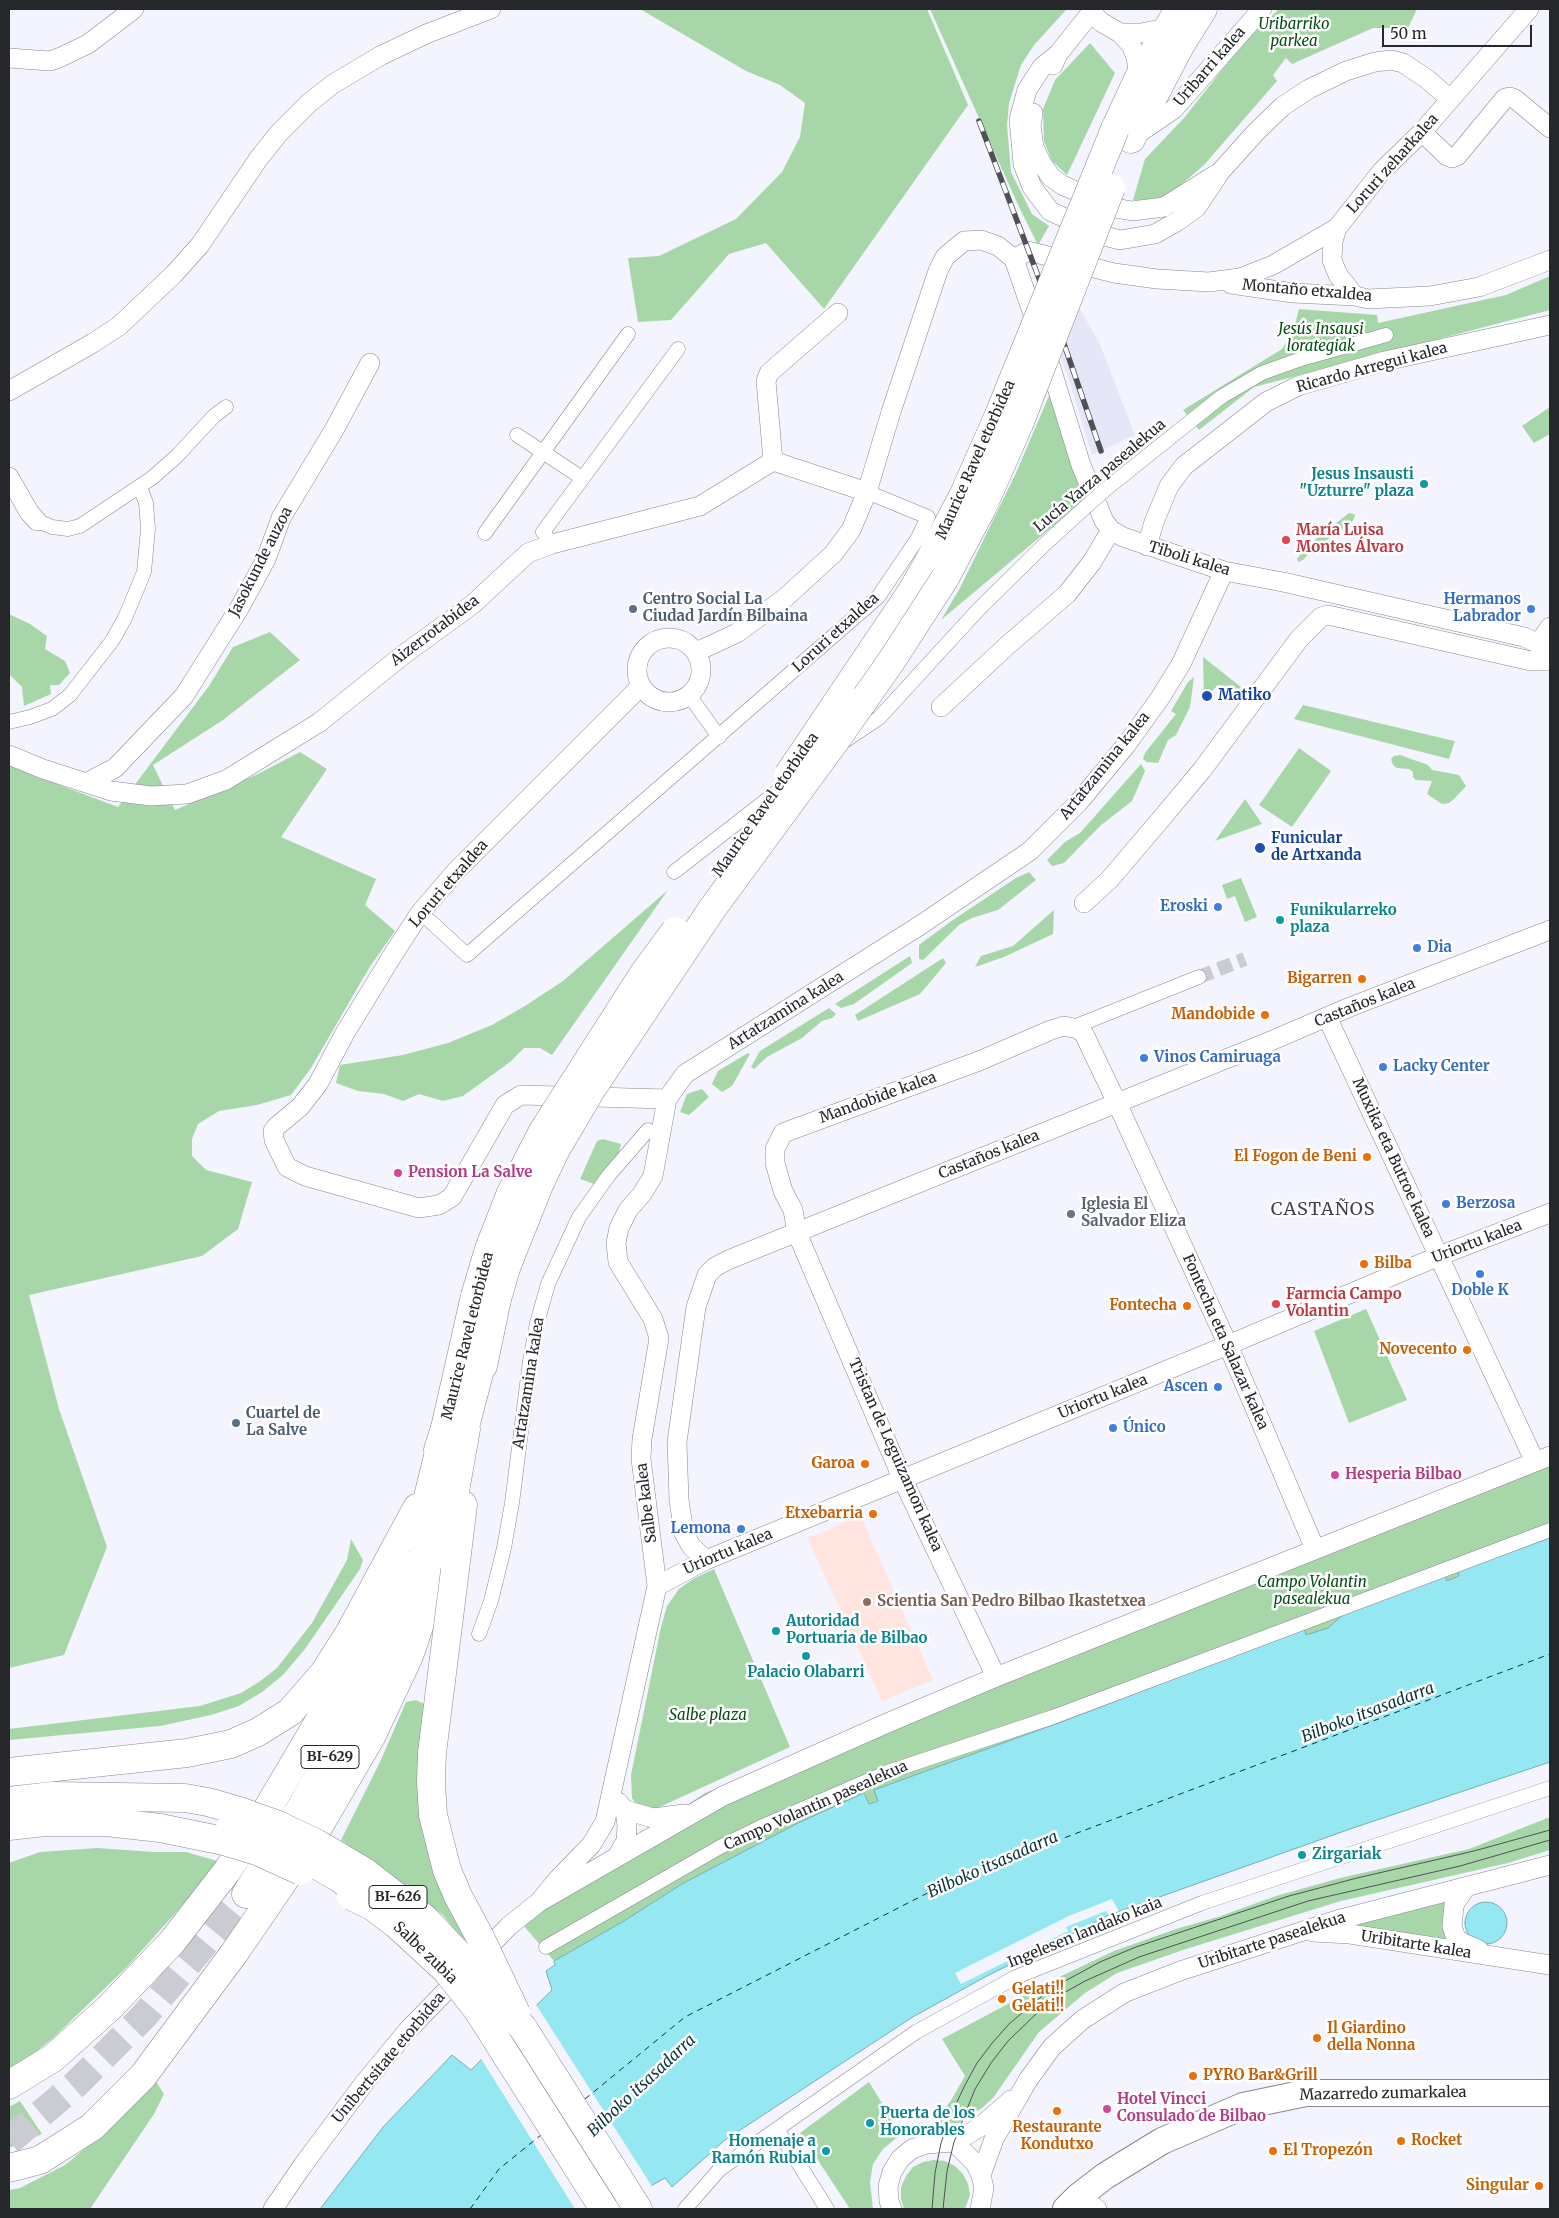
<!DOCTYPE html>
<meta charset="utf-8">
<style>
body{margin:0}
#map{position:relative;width:1559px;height:2218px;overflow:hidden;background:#f3f4fd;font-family:Merriweather,serif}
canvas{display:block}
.frame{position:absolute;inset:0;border:10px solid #26272b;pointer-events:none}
.scale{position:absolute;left:1382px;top:25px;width:150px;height:22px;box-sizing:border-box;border:2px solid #26272b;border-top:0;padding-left:6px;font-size:15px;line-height:18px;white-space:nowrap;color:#26272b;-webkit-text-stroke:4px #fff;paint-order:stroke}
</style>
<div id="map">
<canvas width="1559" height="2218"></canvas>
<div class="frame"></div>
<div class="scale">50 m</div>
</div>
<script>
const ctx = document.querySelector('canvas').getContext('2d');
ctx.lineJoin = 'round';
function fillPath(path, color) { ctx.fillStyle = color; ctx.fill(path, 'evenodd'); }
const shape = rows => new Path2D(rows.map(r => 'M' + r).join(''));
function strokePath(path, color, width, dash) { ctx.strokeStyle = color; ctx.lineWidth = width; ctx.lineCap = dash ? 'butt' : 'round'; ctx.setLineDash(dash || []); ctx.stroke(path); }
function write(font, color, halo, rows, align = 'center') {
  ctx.font = font + ' Merriweather,serif'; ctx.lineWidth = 5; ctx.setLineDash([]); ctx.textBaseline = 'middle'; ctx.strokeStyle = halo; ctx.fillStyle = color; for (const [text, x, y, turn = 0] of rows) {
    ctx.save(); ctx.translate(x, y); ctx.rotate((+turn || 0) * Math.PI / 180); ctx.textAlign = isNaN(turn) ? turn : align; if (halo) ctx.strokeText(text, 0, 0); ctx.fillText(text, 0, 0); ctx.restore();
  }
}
fillPath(shape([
 [1077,304,1099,342,1135,435,1092,455,1067,374,1047,321]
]), '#e5e7f9');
fillPath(shape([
 [860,1515,933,1680,882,1701,807,1537,816,1535]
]), '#ffe4df');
fillPath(shape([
 [640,9,927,9,968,105,824,309,766,243,729,254,671,320,638,322,628,258,659,256,736,219,782,172,800,137,805,103,780,85,746,71],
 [930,9,1067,9,1034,45,1021,65,1009,103,1007,125,1011,172,1032,214,1049,226,1038,245,1019,207],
 [1279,9,1417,9,1408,28,1373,28,1292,64,1286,58,1273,75,1277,81,1204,165,1169,195,1153,200,1133,200,1145,159,1184,118,1244,42],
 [1090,43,1115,73,1067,175,1052,161,1044,141,1043,109,1055,80],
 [1550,276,1550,310,1254,387,1199,430,1183,410,1282,349,1293,332,1299,309,1377,315,1378,323,1506,295],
 [1051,391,1084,500,941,620,960,588,1016,473],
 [1550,407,1550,434,1534,443,1522,426],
 [1349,513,1354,514,1355,516,1352,522,1310,552,1303,560,1298,562,1297,559,1306,547],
 [9,614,30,624,47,636,45,649,65,661,70,673,59,685,50,685,51,694,24,706,22,687,9,674],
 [270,632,300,660,223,720,153,765,175,810,256,775,300,752,327,769,281,837,376,879,365,905,395,931,369,968,311,1068,291,1095,257,1105,219,1111,198,1124,192,1139,192,1156,206,1170,252,1182,238,1229,202,1256,29,1295,59,1409,107,1547,64,1655,9,1668,9,759,33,775,118,807,209,686,233,647],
 [1203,657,1241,687,1235,695,1218,685,1204,699],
 [1194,677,1190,707,1176,735,1168,740,1158,763,1147,762,1143,759,1145,753,1176,714,1171,711,1188,682],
 [1303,705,1454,741,1455,741,1449,759,1294,719],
 [1299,748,1331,771,1292,827,1259,805],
 [1400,755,1428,765,1432,770,1459,775,1466,786,1455,798,1449,803,1442,804,1427,794,1432,781,1416,780,1413,777,1413,772,1409,769,1397,768,1393,765,1391,759,1394,756],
 [1141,764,1145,771,1132,801,1100,826,1064,863,1052,866,1047,860,1065,842,1080,833],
 [1245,799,1262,824,1215,841],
 [1029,872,1036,880,998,910,972,918,959,925,923,960,919,959,919,945,950,922,1016,878],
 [1241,878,1257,917,1245,922,1235,896,1227,899,1222,885],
 [668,890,552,1055,540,1048,524,1048,510,1062,463,1096,443,1101,419,1094,403,1101,384,1094,358,1091,336,1083,340,1065,403,1055,448,1043,492,1025,525,1006,563,981],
 [1054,910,1053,934,1004,957,975,967,981,956,1013,946],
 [910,956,912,963,854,1004,841,1008,835,1004],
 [943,958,946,963,920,994,858,1021,855,1015],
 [829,1008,836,1014,832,1018,822,1021,802,1038,767,1057,754,1069,751,1067,760,1051],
 [748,1053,750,1054,732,1086,722,1092,712,1084,718,1071],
 [702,1089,709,1097,689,1115,680,1112,687,1094],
 [603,1139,621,1144,618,1157,597,1185,580,1179,597,1141],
 [1366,1309,1407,1400,1349,1423,1314,1331],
 [1550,1456,1550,1538,1458,1571,1459,1576,1447,1581,1445,1576,1345,1613,1328,1628,1306,1635,1304,1629,1061,1722,874,1790,879,1800,869,1804,864,1793,769,1838,682,1884,624,1921,554,1961,517,1918,705,1793,897,1719],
 [351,1539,363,1560,360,1569,305,1649,283,1675,262,1692,239,1706,211,1715,160,1726,9,1740,9,1729,200,1706,241,1693,259,1682,277,1668,312,1623,347,1560],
 [714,1569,790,1747,651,1811,639,1808,632,1798,631,1775,661,1627,667,1606,679,1589,693,1579],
 [416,1700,426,1705,434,1867,468,1947,443,1915,341,1840,380,1762,406,1702],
 [1550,1817,1550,1850,1508,1863,1341,1901,1186,1949,1117,1973,1085,1993,1039,2032,993,2098,982,2108,959,2123,932,2124,950,2102,965,2076,942,2039,1055,1979,1114,1951,1176,1929,1218,1917,1276,1896,1340,1878,1469,1849],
 [97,1848,155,1852,186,1852,221,1862,127,1967,53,2038,15,2069,9,2070,9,1863,40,1852],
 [1449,1901,1443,1927,1446,1941,1334,1927],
 [155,2080,164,2094,154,2114,90,2209,9,2209,9,2190,20,2188,65,2165,110,2128],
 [869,2082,901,2134,883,2149,873,2164,870,2182,873,2209,850,2209,800,2133],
 [20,2101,42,2134,9,2148,9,2107],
 [934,2160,945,2161,955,2166,963,2174,968,2184,970,2195,965,2209,904,2209,901,2198,901,2187,906,2176,913,2167,923,2162]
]), '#a7d7a8');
const water = shape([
 [1550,1538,1550,1762,1353,1828,1109,1915,985,1977,911,2018,725,2140,672,2187,665,2178,610,2209,320,2209,384,2126,452,2055,471,2070,552,1990,546,1971,555,1965,554,1961,624,1921,682,1884,798,1823,864,1793,869,1804,878,1801,874,1790,1061,1722,1304,1629,1306,1635,1328,1628,1345,1613,1445,1576,1447,1581,1459,1576,1458,1571,1550,1538],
 '1465 1923a21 21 0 1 1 42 0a21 21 0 1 1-42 0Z'
]);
fillPath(water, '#95e8f1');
strokePath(water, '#74aeb6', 1);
fillPath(shape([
 [1112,1899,1119,1911,1109,1915,1106,1911,1066,1927,1068,1931,961,1984,955,1973,1069,1916],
 [535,2003,653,2188,614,2209,575,2209,480,2057]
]), '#f3f4fd');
strokePath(shape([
 [585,2099,685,2017,953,1880,1550,1654],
 [470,2209,499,2169,541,2135]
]), '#0b3438', 1, [6, 5]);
strokePath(shape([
 [1199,977,1245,959]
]), '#cacbd3', 14, [14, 7]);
strokePath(shape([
 [9,2141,76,2084,144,2016,246,1894]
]), '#cacbd3', 28, [28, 14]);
const pedestrian = shape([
 [517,435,582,478],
 [1106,489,1221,397,1262,373,1301,359,1386,335],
 [37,521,52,527,68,529,80,526,152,478,177,456,214,416,226,407],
 [485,533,628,334],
 [552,544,543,532,678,349],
 [694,702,719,737],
 [9,722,30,717,52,709,70,695,112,641,125,618,144,572,148,529,146,503,140,487],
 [843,742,879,718,978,610,1045,544,1079,513],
 [674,872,796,777],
 [430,921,467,955,878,597,918,538,928,517,867,492],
 [1071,1028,1199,977],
 [479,1634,491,1601,504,1548,512,1503,530,1361,537,1323,548,1284,579,1217,609,1175,648,1130],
 [546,1947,720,1847,761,1827,888,1772,1053,1717,1550,1530],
 [777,2129,827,2209],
 [685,2209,720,2169,777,2129,916,2032,1016,1977,1202,1903,1550,1788]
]);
const minor = shape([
 [1091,12,1101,22,1120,33,1131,45,1136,57,1139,77],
 [1120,33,1141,33,1166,28],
 [1058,54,1042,67,1027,90,1019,119,1023,164,1032,187,1050,211,1101,235,1120,240,1155,234,1178,221,1197,207,1220,172,1256,132,1283,106,1309,89,1346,71,1375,62,1391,60,1403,63,1427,79,1450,99],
 [9,58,50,61,61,57,88,44,134,9],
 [1053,65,1058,54,1094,9],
 [1033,113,1031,126,1034,147,1042,164,1051,177,1062,185,1115,208,1132,211,1164,207,1215,175],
 [1422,132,1447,156,1452,158,1457,156,1505,98,1510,97,1515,99,1550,128],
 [1136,135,1174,109,1262,9],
 [1337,228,1333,241,1332,260,1338,275,1355,296],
 [1014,259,1037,326],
 [1014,259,1028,251,1114,273,1157,279,1209,282,1240,278,1273,265,1337,228,1382,171,1422,132,1529,9],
 [1231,284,1293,293,1355,296,1368,299,1430,296,1479,287,1550,260],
 [1046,352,1081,465,1104,521,1111,530,1123,537,1224,571,1283,582,1524,637,1550,649],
 [9,391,93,343,119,326,174,274,200,245,259,158,279,133,309,103,333,84,380,56,426,34,491,9],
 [773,461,766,381,769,373,838,313],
 [9,477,29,512,37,521],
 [1147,546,1154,522,1169,486,1184,466,1266,402,1298,386,1385,361,1550,325],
 '637 670a32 32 0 1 1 64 0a32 32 0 1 1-64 0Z',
 [1539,643,1550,627],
 [696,652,737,633,785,598,833,554,851,530,867,492,891,412,938,271,945,257,964,241,981,240,998,246,1014,259],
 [641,686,457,870,420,913,394,953,345,1033,318,1084,300,1107,276,1127,273,1131,274,1140,287,1167,305,1176,419,1208,439,1205,452,1197,505,1105,521,1095,667,1099],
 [941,707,1009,644,1067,594,1092,562,1111,530],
 [9,755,43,769,111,791,151,796,187,794,226,780,320,722,403,655,473,604,528,553,552,544,700,506,773,461,867,492],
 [86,783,115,768,184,696,240,607,266,559,281,518,334,430,370,363],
 [1084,903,1110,879,1161,819,1202,770,1299,639,1321,617,1328,615,1531,661,1550,661],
 [1327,1017,1535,1462],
 [706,1560,691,1546,684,1533,679,1500,677,1442,696,1307,707,1275,715,1267,728,1260,1273,1040,1350,1007,1550,930],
 [657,1586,706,1560,1228,1345,1439,1256,1550,1213],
 [996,1677,903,1480,797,1233,793,1210,783,1191,775,1163,775,1149,783,1133,979,1061,1051,1030,1064,1026,1078,1029,1084,1034,1117,1103,1228,1345,1315,1549],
 [618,1802,625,1810,627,1826,626,1841,618,1855],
 [625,1810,653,1818,684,1814],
 [1466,1887,1454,1905,1452,1926,1456,1938,1463,1943,1479,1950],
 [539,1902,557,1880,591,1845,605,1822,657,1586,641,1459,642,1439,659,1338,653,1319,618,1262,616,1243,619,1228,628,1210,642,1194,653,1176,667,1099,685,1074,919,926,1030,851,1078,803,1127,744,1160,698,1181,664,1224,571],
 [1313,1932,1350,1934,1550,1965],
 [954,2142,975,2163,981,2175,984,2188,980,2209],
 [981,2175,994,2139,1028,2080,1052,2047,1082,2020,1124,1993,1180,1971,1337,1920,1550,1865],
 [1079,2196,1097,2209],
 [273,2209,303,2165,365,2082,408,2030,509,1926,539,1902,723,1796,885,1724,996,1677,1550,1456],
 [892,2209,889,2201,888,2186,892,2172,900,2159,912,2149,926,2144,954,2142,960,2139,980,2127,1011,2100]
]);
const secondary = shape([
 [1066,2209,1079,2196,1105,2176,1162,2141,1243,2106,1306,2093,1550,2093]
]);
const primary = shape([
 [1115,129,1139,77,1179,9],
 [1131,139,1181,44,1203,9],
 [945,578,982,508,1019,424],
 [842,695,912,591,927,565,964,494,998,417],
 [483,1366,497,1299],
 [438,1450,445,1428,475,1296],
 [455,1570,463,1505],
 [9,1826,45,1822,106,1822,160,1828,224,1841],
 [523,2028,638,2209],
 [9,2085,53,2058,109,2008,172,1942,227,1871,259,1823,362,1649,399,1561]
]);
const trunk = shape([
 [460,1446,487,1343],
 [420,1529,445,1428],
 [9,1772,187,1753,231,1744,258,1732,290,1712,324,1673,350,1632,417,1508],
 [9,1801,52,1796,185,1798,208,1802,239,1811],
 [246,1894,302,1806,346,1728,400,1613,432,1534],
 [9,2168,40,2160,92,2127,143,2076,235,1952,306,1848,371,1737,409,1656,438,1570,452,1508,466,1429]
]);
strokePath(pedestrian, '#878892', 15);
strokePath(minor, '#878892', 20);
strokePath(secondary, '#878892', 28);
strokePath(primary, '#878892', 29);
strokePath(trunk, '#878892', 29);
strokePath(pedestrian, '#fff', 14);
strokePath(minor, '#fff', 19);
strokePath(secondary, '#fff', 26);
strokePath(primary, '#fff', 28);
strokePath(trunk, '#fff', 28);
strokePath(shape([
 [932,2209,935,2173,941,2143,952,2112,965,2085,977,2063,993,2042,1010,2023,1052,1988,1100,1962,1136,1947,1289,1896,1357,1878,1474,1851,1550,1830],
 [943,2209,947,2171,954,2142,975,2089,991,2063,1008,2041,1037,2013,1062,1994,1085,1981,1139,1957,1308,1901,1460,1866,1550,1840]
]), '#505156', 1);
const rail = shape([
 [979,121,1064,344,1101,451]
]);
strokePath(rail, '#505156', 5.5);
strokePath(rail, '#fff', 4, [11]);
const pedestrianBridge = shape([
 [1079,513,1106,489]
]);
const primaryBridge = shape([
 [998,417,1115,129],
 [1019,424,1111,188],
 [788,775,842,695],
 [475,1296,489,1249,510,1195,543,1131,644,973,675,931],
 [497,1299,507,1265,539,1185,556,1149,591,1090,712,909,836,740,892,660,945,578],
 [455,1570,432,1753,431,1782,433,1815,447,1870,458,1896,480,1937,516,2013],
 [224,1841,257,1851,301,1871],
 [351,1896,372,1906,396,1924,446,1970,477,2009,604,2209]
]);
const trunkBridge = shape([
 [239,1811,278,1825,316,1843,365,1872,424,1918,480,1977,523,2028],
 [230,1828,272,1842,299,1855,341,1879,372,1906]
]);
strokePath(pedestrianBridge, '#878892', 15, []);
strokePath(primaryBridge, '#878892', 29, []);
strokePath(trunkBridge, '#878892', 29, []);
strokePath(pedestrianBridge, '#fff', 14);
strokePath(primaryBridge, '#fff', 28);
strokePath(trunkBridge, '#fff', 28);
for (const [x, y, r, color] of [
 [1424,484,5,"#0f9aa8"],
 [1286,540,5,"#e0444e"],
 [633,609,5,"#5c6f8a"],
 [1531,609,5,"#3f7fe0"],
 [1207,696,6,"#1a4fb4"],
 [1260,848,6,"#1a4fb4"],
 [1218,907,5,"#3f7fe0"],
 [1280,920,5,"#0f9aa8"],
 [1417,948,5,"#3f7fe0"],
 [1362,979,5,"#e8710a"],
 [1265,1015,5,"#e8710a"],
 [1144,1058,5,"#3f7fe0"],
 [1383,1067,5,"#3f7fe0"],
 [1367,1157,5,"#e8710a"],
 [398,1173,5,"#d1479c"],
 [1446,1204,5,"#3f7fe0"],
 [1071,1214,5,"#6b7280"],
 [1364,1264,5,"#e8710a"],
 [1480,1274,5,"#3f7fe0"],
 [1276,1304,5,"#e0444e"],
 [1187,1306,5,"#e8710a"],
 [1467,1350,5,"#e8710a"],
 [1218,1387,5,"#3f7fe0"],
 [236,1423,5,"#5c6f8a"],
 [1113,1428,5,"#3f7fe0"],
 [865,1464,5,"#e8710a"],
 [1335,1475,5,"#d1479c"],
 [873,1514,5,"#e8710a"],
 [741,1529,5,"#3f7fe0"],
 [867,1602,5,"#8d6e63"],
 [776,1631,5,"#0f9aa8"],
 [806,1656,5,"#0f9aa8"],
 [1302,1855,5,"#0f9aa8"],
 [1002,1999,5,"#e8710a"],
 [1317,2038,5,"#e8710a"],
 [1193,2076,5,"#e8710a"],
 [1107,2109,5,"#d1479c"],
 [1057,2111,5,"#e8710a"],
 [870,2123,5,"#0f9aa8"],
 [1401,2141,5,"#e8710a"],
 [826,2151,5,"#0f9aa8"],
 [1273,2151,5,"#e8710a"],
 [1539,2186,5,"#e8710a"]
]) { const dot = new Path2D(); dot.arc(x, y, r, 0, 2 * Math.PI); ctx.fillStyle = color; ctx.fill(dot); strokePath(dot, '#fff', 2); }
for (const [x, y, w] of [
 [330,1757,58],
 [398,1897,58]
]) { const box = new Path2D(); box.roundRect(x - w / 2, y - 11.5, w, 23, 4); ctx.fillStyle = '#fff'; ctx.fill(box); strokePath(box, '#26272b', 1); }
write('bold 14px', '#26272b', null, [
 ["BI-629",330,1757],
 ["BI-626",398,1897]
]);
write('italic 15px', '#054d13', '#fff', [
 ["Uribarriko",1294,25],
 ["parkea",1294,42],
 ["Jesús Insausi",1321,330],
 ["lorategiak",1321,347],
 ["Campo Volantin",1312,1583],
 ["pasealekua",1312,1600],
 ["Salbe plaza",708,1716]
]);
write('15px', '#26272b', '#fff', [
 ["Uribarri kalea",1210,67,-49],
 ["Loruri zeharkalea",1393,164,-48],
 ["Montaño etxaldea",1307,291,5],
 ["Ricardo Arregui kalea",1372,368,-15],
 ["Maurice Ravel etorbidea",976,460,-66],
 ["Lucía Yarza pasealekua",1100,476,-40],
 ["Tiboli kalea",1189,559,17],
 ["Jasokunde auzoa",261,562,-63],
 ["Aizerrotabidea",435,631,-37],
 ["Loruri etxaldea",836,633,-42],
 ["Artatzamina kalea",1105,766,-51],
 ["Maurice Ravel etorbidea",766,805,-55],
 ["Loruri etxaldea",449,884,-49],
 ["Castaños kalea",1365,1003,-22],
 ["Artatzamina kalea",786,1011,-32],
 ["Mandobide kalea",878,1098,-20],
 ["Castaños kalea",989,1155,-22],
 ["Muxika eta Butroe kalea",1393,1158,65],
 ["Uriortu kalea",1477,1242,-21],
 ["Maurice Ravel etorbidea",468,1336,-76],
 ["Fontecha eta Salazar kalea",1225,1342,66],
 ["Artatzamina kalea",529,1383,-81],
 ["Uriortu kalea",1103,1397,-22],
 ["Tristan de Leguizamon kalea",895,1455,66],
 ["Salbe kalea",647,1503,-97],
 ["Uriortu kalea",728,1552,-23],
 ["Campo Volantin pasealekua",816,1806,-24],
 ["Ingelesen landako kaia",1085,1933,-22],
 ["Uribitarte pasealekua",1272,1941,-18],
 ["Uribitarte kalea",1416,1945,9],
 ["Salbe zubia",425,1953,44],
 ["Unibertsitate etorbidea",389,2058,-50],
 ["Mazarredo zumarkalea",1383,2094,-1]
]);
write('bold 15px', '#0d838f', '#fff', [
 ["Jesus Insausti",1414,475,"right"],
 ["\"Uzturre\" plaza",1414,492,"right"],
 ["Funikularreko",1290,911],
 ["plaza",1290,928],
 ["Autoridad",786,1622],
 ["Portuaria de Bilbao",786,1639],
 ["Palacio Olabarri",806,1673,"center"],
 ["Zirgariak",1312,1855],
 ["Puerta de los",880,2114],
 ["Honorables",880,2131],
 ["Homenaje a",816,2142,"right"],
 ["Ramón Rubial",816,2159,"right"]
], 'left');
write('bold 15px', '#be3a42', '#fff', [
 ["María Luisa",1296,531],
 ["Montes Álvaro",1296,548],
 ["Farmcia Campo",1286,1295],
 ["Volantin",1286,1312]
], 'left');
write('bold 15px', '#4e5e75', '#fff', [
 ["Centro Social La",643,600],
 ["Ciudad Jardín Bilbaina",643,617],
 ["Cuartel de",246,1414],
 ["La Salve",246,1431]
], 'left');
write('bold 15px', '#366cbe', '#fff', [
 ["Hermanos",1521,600,"right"],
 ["Labrador",1521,617,"right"],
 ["Eroski",1208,907,"right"],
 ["Dia",1427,948],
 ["Vinos Camiruaga",1154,1058],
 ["Lacky Center",1393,1067],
 ["Berzosa",1456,1204],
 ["Doble K",1480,1291,"center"],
 ["Ascen",1208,1387,"right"],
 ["Único",1123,1428],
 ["Lemona",731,1529,"right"]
], 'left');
write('bold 15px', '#164399', '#fff', [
 ["Matiko",1218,696],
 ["Funicular",1271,839],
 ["de Artxanda",1271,856]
], 'left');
write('bold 15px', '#c56008', '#fff', [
 ["Bigarren",1352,979],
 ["Mandobide",1255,1015],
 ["El Fogon de Beni",1357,1157],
 ["Bilba",1374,1264,"left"],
 ["Fontecha",1177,1306],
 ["Novecento",1457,1350],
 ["Garoa",855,1464],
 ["Etxebarria",863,1514],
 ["Gelati!!",1012,1990,"left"],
 ["Gelati!!",1012,2007,"left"],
 ["Il Giardino",1327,2029,"left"],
 ["della Nonna",1327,2046,"left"],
 ["PYRO Bar&Grill",1203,2076,"left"],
 ["Restaurante",1057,2128,"center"],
 ["Kondutxo",1057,2145,"center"],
 ["Rocket",1411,2141,"left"],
 ["El Tropezón",1283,2151,"left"],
 ["Singular",1529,2186]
], 'right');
write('bold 15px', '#b23c85', '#fff', [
 ["Pension La Salve",408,1173],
 ["Hesperia Bilbao",1345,1475],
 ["Hotel Vincci",1117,2100],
 ["Consulado de Bilbao",1117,2117]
], 'left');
write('bold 15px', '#5b616d', '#fff', [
 ["Iglesia El",1081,1205],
 ["Salvador Eliza",1081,1222]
], 'left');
write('bold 15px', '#785e54', '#fff', [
 ["Scientia San Pedro Bilbao Ikastetxea",877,1602]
], 'left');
write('italic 16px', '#0b3438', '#fff', [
 ["Bilboko itsasadarra",1368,1713,-21],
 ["Bilboko itsasadarra",993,1865,-24],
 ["Bilboko itsasadarra",642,2086,-43]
]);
ctx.letterSpacing = '1px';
write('18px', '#42434c', '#fff', [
 ["CASTAÑOS",1323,1210]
]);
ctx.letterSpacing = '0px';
</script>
